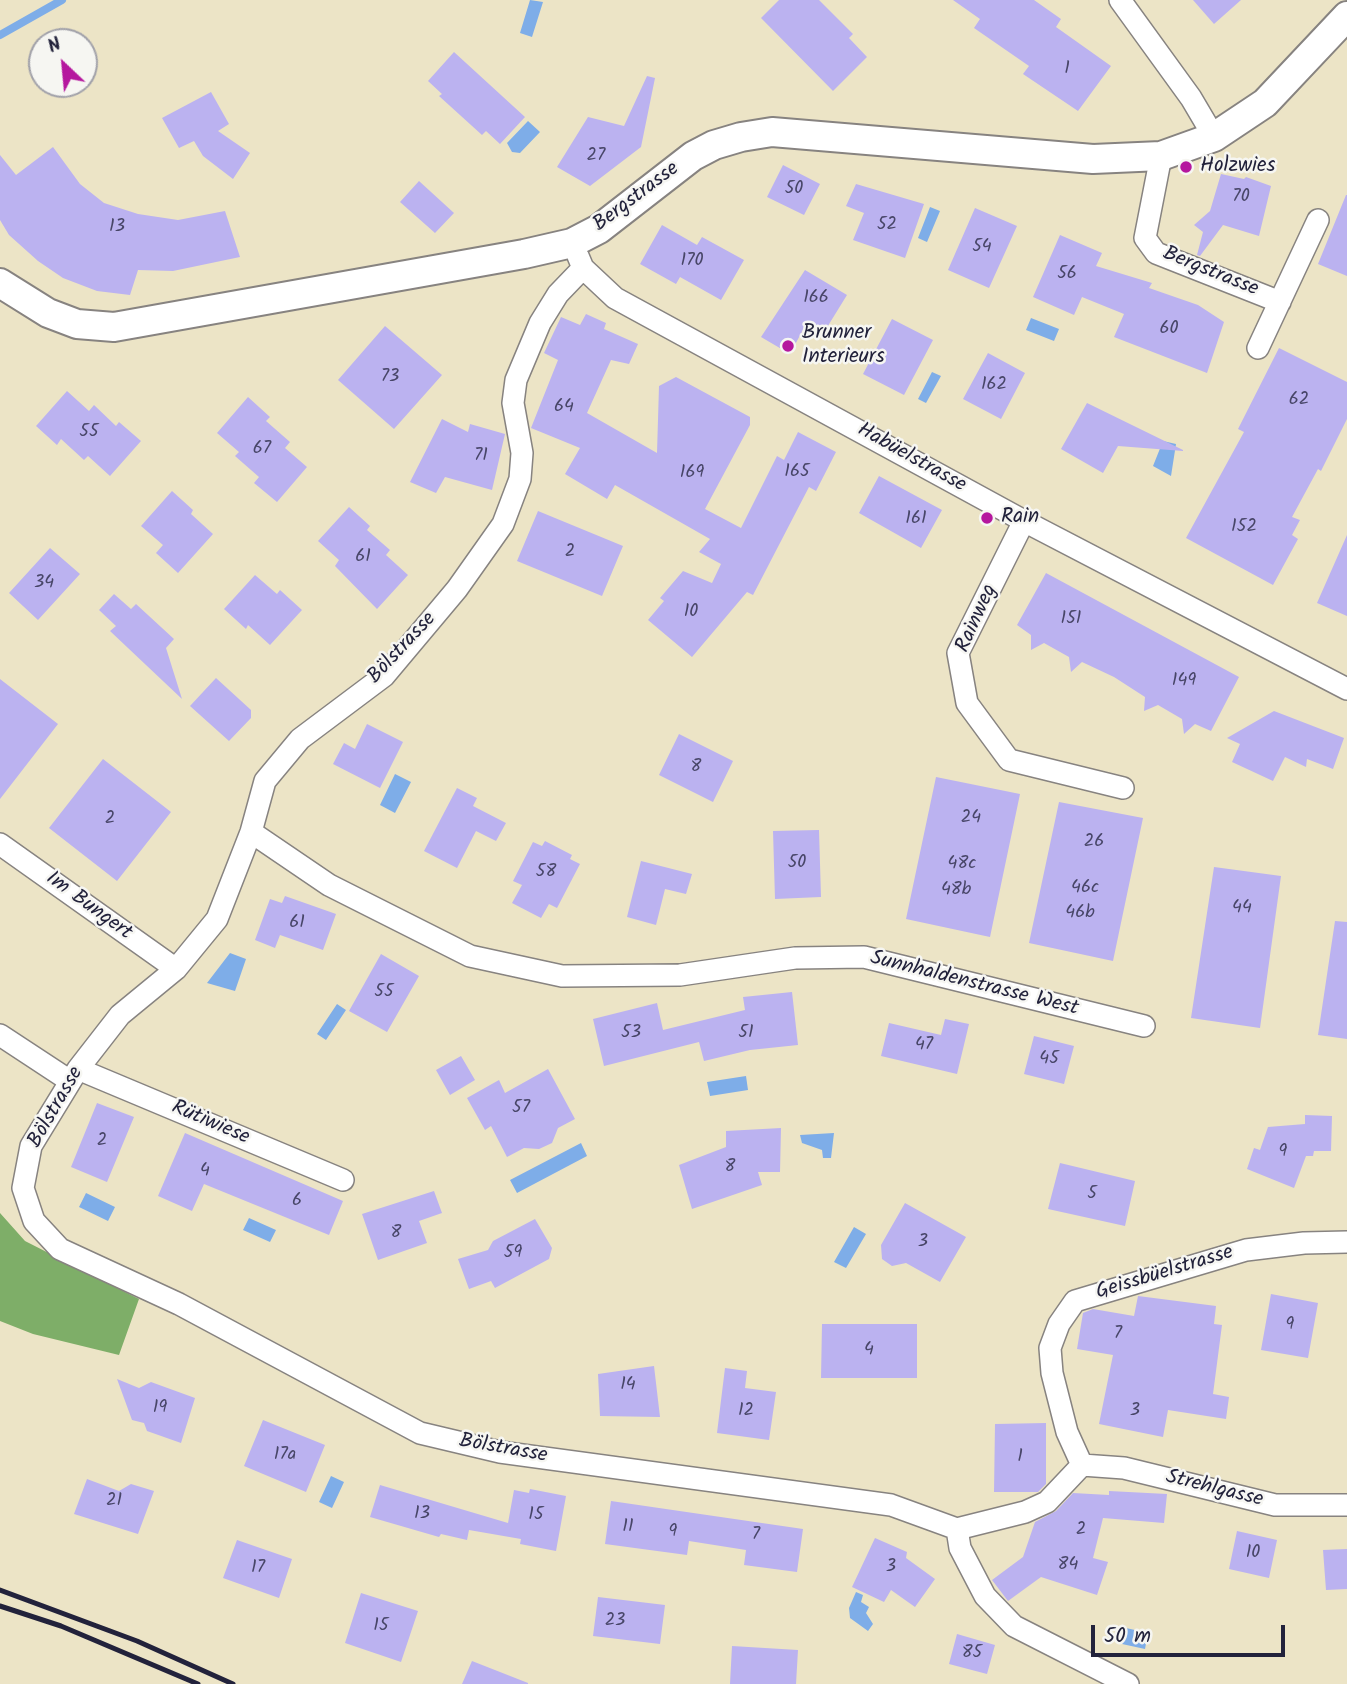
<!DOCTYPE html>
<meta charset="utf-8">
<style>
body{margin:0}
#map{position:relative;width:1347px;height:1684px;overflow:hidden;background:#ece4c6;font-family:Kalam,sans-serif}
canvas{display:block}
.north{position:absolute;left:28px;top:28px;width:70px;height:70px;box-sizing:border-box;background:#f6f6f2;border:2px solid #a1a1a9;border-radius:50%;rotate:334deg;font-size:19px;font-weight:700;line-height:28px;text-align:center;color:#22223b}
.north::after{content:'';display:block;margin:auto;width:24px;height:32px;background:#b5179e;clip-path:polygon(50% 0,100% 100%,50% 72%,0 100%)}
.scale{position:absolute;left:1091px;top:1625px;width:194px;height:32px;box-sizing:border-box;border:4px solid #22223b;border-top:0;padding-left:9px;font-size:21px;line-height:24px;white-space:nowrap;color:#22223b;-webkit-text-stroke:5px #f6f6f2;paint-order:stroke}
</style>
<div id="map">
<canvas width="1347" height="1684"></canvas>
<div class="north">N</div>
<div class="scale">50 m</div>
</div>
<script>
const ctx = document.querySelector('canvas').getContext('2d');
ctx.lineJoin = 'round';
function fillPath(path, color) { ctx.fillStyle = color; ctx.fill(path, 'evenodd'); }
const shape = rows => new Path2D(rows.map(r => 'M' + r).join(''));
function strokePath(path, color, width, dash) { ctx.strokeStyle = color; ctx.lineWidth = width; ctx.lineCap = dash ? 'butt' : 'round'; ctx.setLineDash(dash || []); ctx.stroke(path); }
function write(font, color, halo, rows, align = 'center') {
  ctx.font = font + ' Kalam,sans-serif'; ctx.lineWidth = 5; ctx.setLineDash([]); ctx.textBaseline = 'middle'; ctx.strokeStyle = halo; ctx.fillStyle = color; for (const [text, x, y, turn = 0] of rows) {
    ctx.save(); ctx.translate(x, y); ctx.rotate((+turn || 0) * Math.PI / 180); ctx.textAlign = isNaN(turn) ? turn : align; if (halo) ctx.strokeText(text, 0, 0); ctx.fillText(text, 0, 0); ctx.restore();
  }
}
fillPath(shape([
 [0,1213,25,1241,139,1299,119,1355,33,1334,0,1321]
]), '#7eae68');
fillPath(shape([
 [530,0,543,2,532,37,520,33],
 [528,121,540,132,520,153,512,152,507,143],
 [930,207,940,211,927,242,918,238],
 [1031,318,1059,329,1054,341,1026,330],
 [932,372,941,376,926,403,918,399],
 [1163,441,1176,444,1171,476,1153,466],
 [395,774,411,782,395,813,380,805],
 [230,953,246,959,235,991,207,983],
 [337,1004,346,1010,326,1040,317,1034],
 [746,1076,748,1090,710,1096,707,1082],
 [834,1133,831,1158,823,1158,822,1150,802,1143,800,1135],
 [581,1143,587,1156,517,1193,510,1180],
 [86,1193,115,1207,108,1221,79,1207],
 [249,1218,276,1230,270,1242,243,1230],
 [854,1227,866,1234,846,1268,834,1262],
 [331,1476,344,1482,332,1508,319,1502],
 [856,1592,863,1595,861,1602,869,1607,866,1613,873,1624,868,1631,850,1618,849,1608],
 [1126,1628,1148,1633,1145,1649,1122,1644]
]), '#7eade8');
strokePath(shape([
 [0,35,62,0]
]), '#7eade8', 8);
fillPath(shape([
 [779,0,819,0,853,34,849,38,867,57,833,91,761,18],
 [953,0,1034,0,1061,19,1056,27,1111,66,1078,111,1023,74,1029,66,974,28,980,19],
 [1193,0,1241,0,1214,24],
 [454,52,525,117,500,144,486,131,482,135,439,96,442,94,428,81],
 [647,76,655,78,641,147,590,186,557,167,588,117,624,126],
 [211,92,229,124,218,131,250,153,233,179,203,156,194,141,179,148,162,118],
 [53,147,80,184,104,203,138,214,178,220,225,211,240,257,173,271,138,270,130,295,97,291,63,278,38,261,9,235,0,220,0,155,16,175],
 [783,165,820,184,804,215,767,197],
 [1221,174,1244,179,1246,177,1271,186,1259,236,1223,225,1200,256,1197,255,1203,232,1194,225,1210,211],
 [419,181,454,213,435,233,400,202],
 [856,184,924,204,905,258,853,240,864,213,846,206],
 [1346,195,1347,195,1347,276,1318,264],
 [975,208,1017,226,989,288,948,270],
 [662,225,697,245,702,237,744,260,721,300,680,277,676,284,640,264],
 [1060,235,1102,253,1096,266,1152,283,1149,288,1198,305,1224,322,1207,373,1114,337,1124,314,1082,297,1074,315,1033,297],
 [805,270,847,295,826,329,823,327,819,334,805,326,790,354,761,337],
 [586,314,606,323,604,329,638,344,629,364,611,360,587,413,657,453,659,386,676,377,750,417,750,425,705,509,741,528,777,456,784,460,798,432,836,452,816,491,809,487,753,595,747,592,692,657,648,620,664,601,660,598,683,571,712,583,721,564,699,552,710,539,615,485,607,499,565,474,580,448,531,428,558,360,544,353,561,317,580,325],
 [892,319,933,340,904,395,863,374],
 [385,326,442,375,394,429,338,380],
 [1279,348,1347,382,1347,419,1321,471,1318,469,1292,517,1300,520,1292,535,1298,539,1273,585,1186,538,1244,432,1238,429],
 [988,353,1025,373,1001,419,963,399],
 [67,391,89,411,94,405,116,426,119,422,141,441,110,476,88,456,84,460,61,439,57,445,36,426],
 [248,397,270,417,266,421,290,442,285,448,307,467,277,502,254,483,259,477,235,456,239,452,217,433],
 [1087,403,1183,450,1183,451,1118,446,1103,473,1061,449],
 [442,419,468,432,470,424,505,434,492,490,445,477,436,493,410,482],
 [879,476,942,510,921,548,859,513],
 [172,491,193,510,191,514,213,534,178,573,156,553,163,545,141,526],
 [349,507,370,526,367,530,390,550,386,555,408,575,377,609,335,566,339,560,318,541],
 [538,511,623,546,602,596,517,561],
 [1347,535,1347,616,1317,603],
 [50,548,80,574,38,620,9,593],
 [1046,573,1239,677,1211,731,1195,724,1184,734,1182,719,1158,705,1144,711,1145,697,1114,677,1082,662,1071,672,1069,657,1044,643,1031,650,1031,635,1017,625],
 [255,575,277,594,280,590,302,610,270,645,248,625,246,629,224,609],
 [114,594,131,609,136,604,174,639,166,648,182,699,110,631,116,626,99,610],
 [216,678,251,710,251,718,229,741,190,706],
 [0,679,58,724,0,799],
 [1274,711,1344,738,1333,769,1307,759,1306,767,1285,757,1273,781,1232,762,1240,744,1227,738],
 [367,724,403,742,380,788,333,764,344,743,355,749],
 [679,734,733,761,713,802,659,775],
 [103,759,171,812,117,881,49,828],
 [936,777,1020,794,990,937,906,919],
 [457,788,477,798,473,806,506,823,496,841,476,831,457,868,424,851],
 [1059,802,1143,818,1113,961,1029,943],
 [819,830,821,897,775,899,773,831],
 [545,841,572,855,570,859,580,864,557,908,549,904,541,918,512,903,522,885,513,881,533,842,542,846],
 [641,861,692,874,686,894,665,889,656,925,627,917],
 [1214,867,1281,876,1260,1028,1191,1018],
 [285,896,336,914,323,950,280,935,275,948,255,940,270,899,282,903],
 [1335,921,1347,922,1347,1039,1318,1035],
 [381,954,419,976,387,1032,349,1011],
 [792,992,798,1045,750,1050,704,1061,699,1042,604,1066,593,1019,657,1003,663,1030,745,1010,743,997],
 [945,1019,969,1024,957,1074,881,1056,889,1023,941,1035],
 [1034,1036,1074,1046,1064,1084,1024,1074],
 [461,1056,475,1080,450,1095,436,1070],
 [548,1069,575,1119,558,1128,552,1143,539,1149,524,1148,507,1157,491,1126,485,1130,467,1098,499,1080,505,1093],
 [97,1103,134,1117,107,1182,71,1167],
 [1305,1115,1332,1116,1331,1151,1314,1151,1313,1156,1306,1156,1294,1188,1247,1169,1254,1148,1260,1150,1268,1127,1305,1124],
 [781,1128,780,1172,758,1172,762,1185,692,1209,679,1165,726,1147,726,1131],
 [185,1133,343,1201,329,1235,204,1184,192,1211,158,1196],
 [1060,1163,1135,1181,1125,1226,1048,1209],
 [434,1191,442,1213,419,1221,427,1243,378,1260,362,1214],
 [905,1203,966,1237,940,1282,906,1263,892,1266,882,1259,881,1245],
 [535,1219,552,1248,549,1259,495,1288,491,1281,469,1289,458,1259,488,1250,493,1241],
 [1271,1294,1318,1303,1308,1358,1261,1350],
 [1138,1296,1216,1306,1214,1324,1222,1325,1213,1394,1229,1397,1226,1419,1168,1410,1163,1437,1099,1424,1113,1355,1077,1349,1083,1313,1093,1309,1134,1316],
 [822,1324,917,1324,917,1378,821,1378],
 [654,1366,660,1417,600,1416,598,1374],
 [725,1368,747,1371,745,1388,776,1392,769,1440,717,1433],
 [117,1379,139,1388,151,1382,195,1398,181,1443,147,1431,144,1423,132,1420],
 [263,1420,325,1445,306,1492,244,1466],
 [1046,1423,1046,1484,1038,1492,994,1492,995,1424],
 [87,1479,119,1491,131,1484,154,1491,138,1534,74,1514],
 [380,1485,508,1523,514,1490,529,1493,530,1489,566,1496,556,1551,520,1544,521,1539,469,1530,467,1540,441,1534,439,1537,370,1517],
 [1109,1491,1167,1494,1164,1523,1103,1518,1093,1558,1108,1562,1097,1595,1041,1577,1008,1601,992,1580,1023,1557,1035,1522,1056,1511,1073,1493,1109,1495],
 [611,1501,803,1529,797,1572,744,1565,746,1550,689,1541,687,1555,605,1544],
 [1237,1531,1277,1540,1269,1578,1229,1569],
 [875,1538,907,1552,906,1558,935,1579,915,1607,891,1590,884,1602,852,1587],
 [237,1540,292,1559,279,1598,223,1578],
 [1347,1549,1347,1589,1326,1590,1323,1550],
 [361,1593,418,1611,401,1662,345,1643],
 [598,1597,665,1605,660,1644,593,1636],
 [957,1634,995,1645,987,1674,949,1664],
 [732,1646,798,1650,796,1684,730,1684],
 [472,1661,528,1683,528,1684,462,1684]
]), '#bbb2f0');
const street = shape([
 [1120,0,1191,98,1214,137],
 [1161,156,1145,238,1156,253,1280,302],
 [578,256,583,268,615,298,1024,521,1347,689],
 [583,268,558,294,540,323,516,380,513,403,522,453,520,479,503,524,457,589,384,676,300,739,265,781,251,832,217,919,176,969,120,1015,78,1069,31,1146,23,1188,34,1221,60,1249,179,1304,420,1433,500,1452,891,1505,957,1529],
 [1258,348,1318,220],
 [1024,521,958,653,967,703,1009,760,1123,788],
 [251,832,329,885,470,956,562,976,680,975,795,958,864,957,1144,1026],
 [0,844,176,969],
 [0,1035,70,1081],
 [78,1069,343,1180],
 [1082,1465,1067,1432,1052,1373,1050,1348,1059,1324,1075,1301,1246,1250,1304,1243,1347,1242],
 [1082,1465,1047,1502,1025,1512,957,1529,960,1548,985,1596,1014,1626,1128,1684],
 [1082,1465,1124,1468,1275,1505,1347,1505]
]);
const secondary = shape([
 [0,283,48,313,77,324,114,327,524,254,572,243,599,229,693,156,714,145,741,137,772,132,1093,159,1161,156,1214,137,1265,103,1347,16]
]);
strokePath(street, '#878380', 24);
strokePath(secondary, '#878380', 32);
strokePath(street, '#fff', 21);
strokePath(secondary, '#fff', 28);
strokePath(shape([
 [0,1590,137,1641,233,1684],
 [0,1606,61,1626,198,1684]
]), '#22223b', 5);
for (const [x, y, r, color] of [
 [1186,167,7,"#b5179e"],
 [788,346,7,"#b5179e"],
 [987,518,7,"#b5179e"]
]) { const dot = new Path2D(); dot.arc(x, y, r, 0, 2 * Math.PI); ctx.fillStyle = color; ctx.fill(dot); strokePath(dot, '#f6f6f2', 2.5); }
write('18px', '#484668', null, [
 ["1",1067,70],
 ["27",596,157],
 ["50",794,190],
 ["70",1241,198],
 ["52",887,226],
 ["13",117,228],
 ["54",982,248],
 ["170",692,262],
 ["56",1067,275],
 ["166",816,299],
 ["60",1169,330],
 ["73",390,378],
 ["162",994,386],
 ["62",1299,401],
 ["64",564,408],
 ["55",89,433],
 ["67",262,450],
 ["71",481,457],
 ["165",797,473],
 ["169",692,474],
 ["161",916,520],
 ["152",1244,528],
 ["2",570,553],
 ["61",363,558],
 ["34",44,584],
 ["10",691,613],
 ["151",1071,620],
 ["149",1184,682],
 ["8",696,768],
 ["24",971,819],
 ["2",110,820],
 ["26",1094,843],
 ["50",797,864],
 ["48c",962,865],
 ["58",546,873],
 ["46c",1085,889],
 ["48b",956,891],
 ["44",1242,909],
 ["46b",1080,914],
 ["61",297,924],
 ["55",384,993],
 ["53",631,1034],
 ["51",746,1034],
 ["47",924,1046],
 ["45",1049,1060],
 ["57",521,1109],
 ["2",102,1142],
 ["9",1283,1153],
 ["8",730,1168],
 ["4",205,1172],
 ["5",1092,1195],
 ["6",297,1202],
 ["8",396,1234],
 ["3",923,1243],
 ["59",513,1254],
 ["9",1290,1326],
 ["7",1118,1335],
 ["4",869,1351],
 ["14",628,1386],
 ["19",160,1409],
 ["12",746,1412],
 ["3",1135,1412],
 ["17a",285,1456],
 ["1",1020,1458],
 ["21",114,1502],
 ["13",422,1515],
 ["15",536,1516],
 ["11",628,1528],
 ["2",1081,1531],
 ["9",673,1533],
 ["7",756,1536],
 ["10",1253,1554],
 ["84",1068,1566],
 ["3",891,1568],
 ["17",258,1569],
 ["23",615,1622],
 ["15",381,1627],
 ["85",972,1654]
]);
write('21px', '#22223b', '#f6f6f2', [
 ["Holzwies",1200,167],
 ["Brunner",802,334],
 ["Interieurs",802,358],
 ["Rain",1001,518]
], 'left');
write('21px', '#22223b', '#f6f6f2', [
 ["Bergstrasse",637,198,-37],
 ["Bergstrasse",1210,273,22],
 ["Habüelstrasse",911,459,29],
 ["Rainweg",978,619,-66],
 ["Bölstrasse",403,649,-47],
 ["Im Bungert",88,907,36],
 ["Sunnhaldenstrasse West",974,985,14],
 ["Bölstrasse",57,1108,-60],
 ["Rütiwiese",210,1124,23],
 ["Geissbüelstrasse",1165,1274,-17],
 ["Bölstrasse",503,1450,10],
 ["Strehlgasse",1214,1490,14]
]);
</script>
